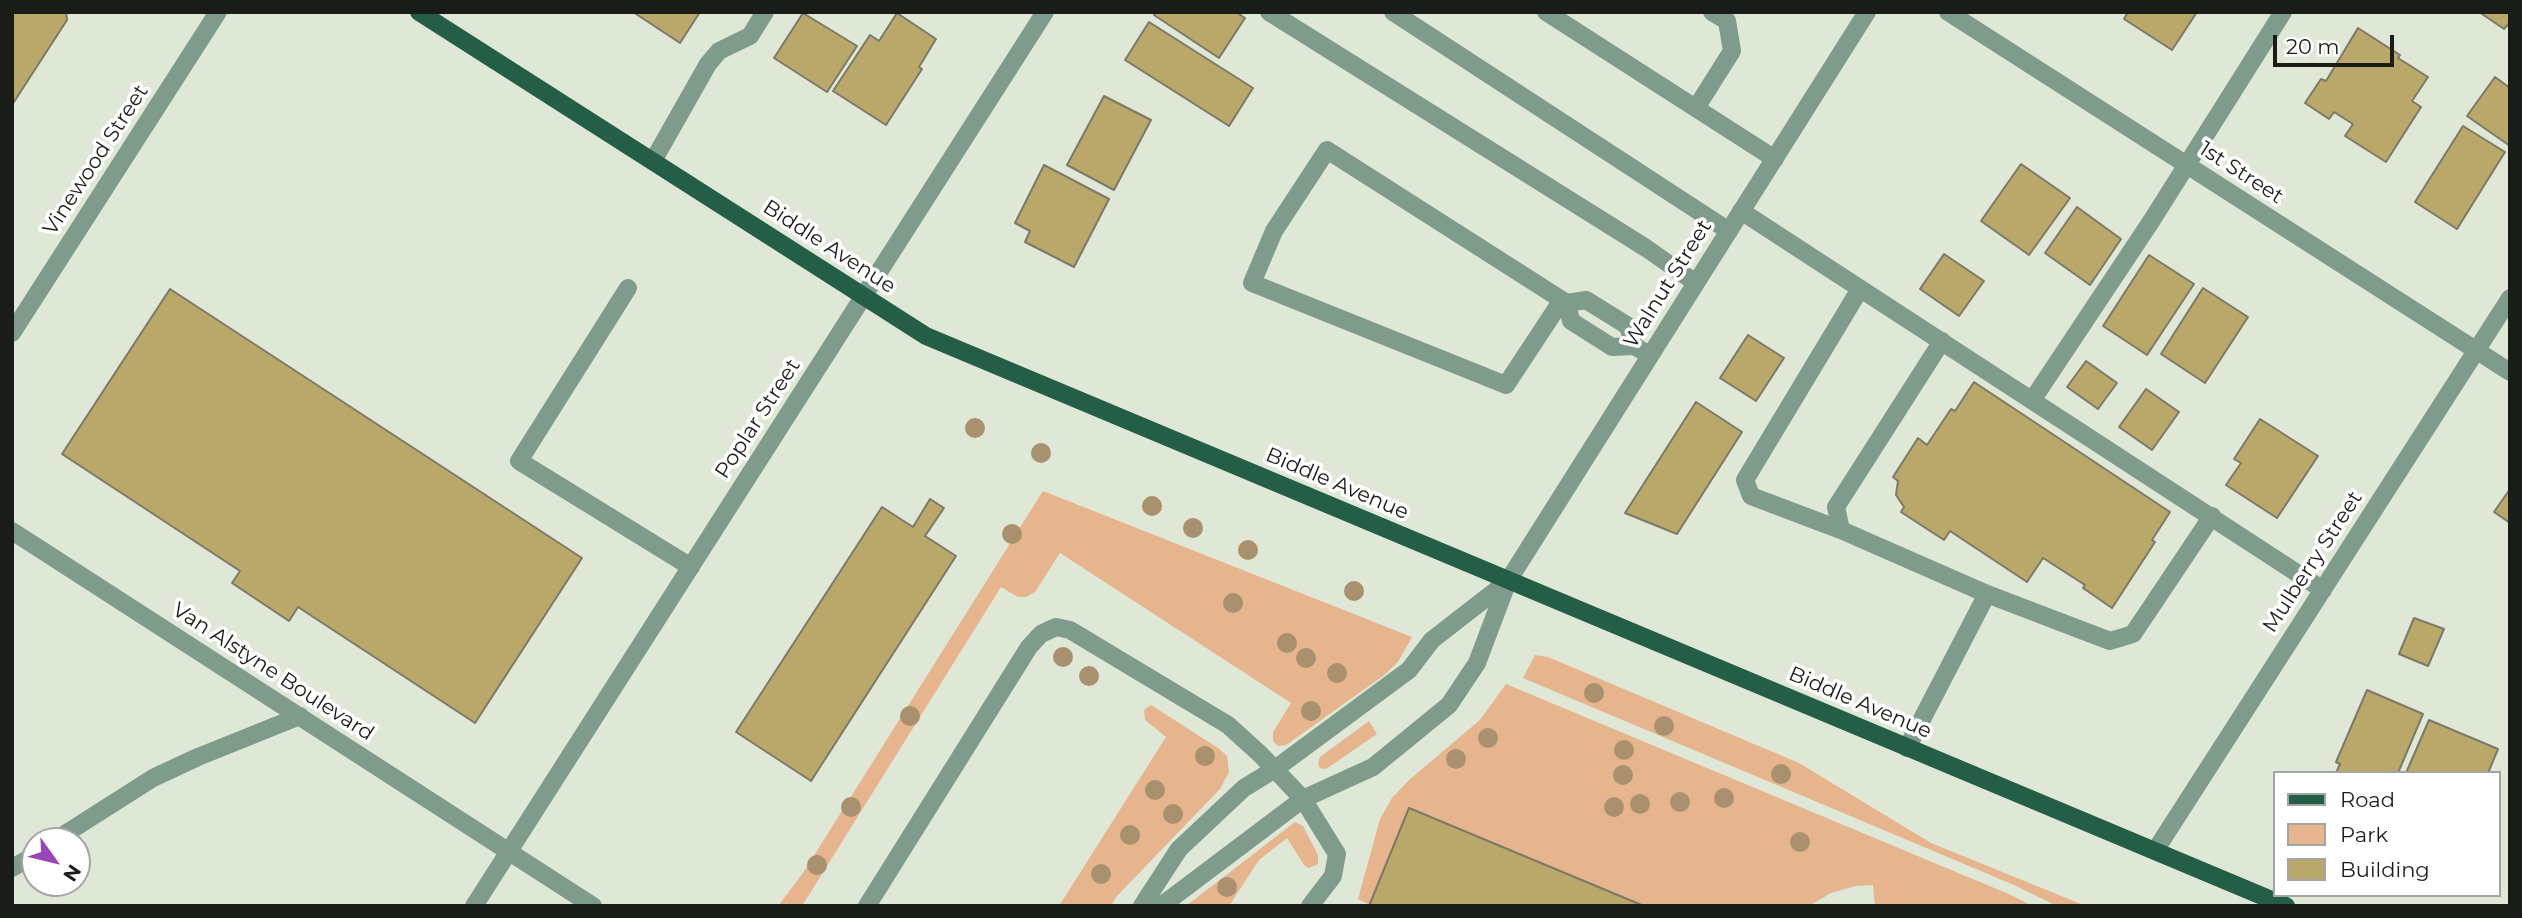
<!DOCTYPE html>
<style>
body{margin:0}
#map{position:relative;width:2522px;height:918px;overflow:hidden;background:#dfe7d6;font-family:Montserrat,sans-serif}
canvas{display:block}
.frame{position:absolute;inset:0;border:14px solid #1a1d17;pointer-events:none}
.legend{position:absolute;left:2273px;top:771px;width:228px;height:126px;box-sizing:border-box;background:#fff;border:2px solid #a3a5a2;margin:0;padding:9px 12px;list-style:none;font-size:21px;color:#1a1d17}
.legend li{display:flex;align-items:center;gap:14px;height:35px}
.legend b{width:35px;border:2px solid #a3a5a2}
.north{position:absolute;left:21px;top:827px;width:70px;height:70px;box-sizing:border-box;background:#fff;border:2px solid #a3a5a2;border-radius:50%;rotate:124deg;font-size:19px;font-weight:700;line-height:28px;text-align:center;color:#1a1d17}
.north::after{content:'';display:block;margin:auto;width:24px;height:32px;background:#9947b6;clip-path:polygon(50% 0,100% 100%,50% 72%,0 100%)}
.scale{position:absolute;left:2273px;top:35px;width:121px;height:32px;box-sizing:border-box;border:4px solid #1a1d17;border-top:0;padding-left:9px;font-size:21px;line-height:24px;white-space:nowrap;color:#1a1d17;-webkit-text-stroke:5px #fff;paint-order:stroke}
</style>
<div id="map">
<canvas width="2522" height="918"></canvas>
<div class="frame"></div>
<ul class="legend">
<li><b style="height:9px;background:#255e46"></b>Road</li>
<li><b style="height:19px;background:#e6b48d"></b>Park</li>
<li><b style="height:19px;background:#b9a869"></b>Building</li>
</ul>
<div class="north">N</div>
<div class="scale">20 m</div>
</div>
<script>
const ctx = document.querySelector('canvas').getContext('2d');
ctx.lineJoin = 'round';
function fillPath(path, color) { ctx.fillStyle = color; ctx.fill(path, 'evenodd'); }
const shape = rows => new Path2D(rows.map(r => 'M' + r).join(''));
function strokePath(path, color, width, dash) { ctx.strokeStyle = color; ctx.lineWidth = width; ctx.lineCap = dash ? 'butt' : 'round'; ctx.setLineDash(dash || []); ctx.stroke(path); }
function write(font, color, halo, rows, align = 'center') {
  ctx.font = font + ' Montserrat,sans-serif'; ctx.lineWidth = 7; ctx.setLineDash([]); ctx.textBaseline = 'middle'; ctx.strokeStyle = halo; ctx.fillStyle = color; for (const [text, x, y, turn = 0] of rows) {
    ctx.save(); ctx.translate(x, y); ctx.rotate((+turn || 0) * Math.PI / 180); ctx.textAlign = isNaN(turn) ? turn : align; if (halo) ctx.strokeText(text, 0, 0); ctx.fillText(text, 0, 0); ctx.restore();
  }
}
fillPath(shape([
 [1043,491,1412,637,1398,662,1383,676,1286,745,1278,746,1273,741,1273,732,1291,703,1060,553,1035,592,1026,597,1018,597,1001,587,802,906,778,906,803,873],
 [1535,655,1548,657,1799,763,1931,843,2086,906,2057,906,2014,885,1523,678],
 [1506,684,2011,895,2032,906,1875,906,1873,885,1855,886,1831,893,1809,906,1644,906,1410,809,1370,905,1358,899,1380,819,1392,798,1409,780,1480,720],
 [1151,705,1218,748,1227,756,1229,772,1220,789,1116,897,1111,906,1059,906,1166,737,1145,720,1144,710],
 [1369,721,1377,734,1326,769,1320,768,1318,763,1320,757],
 [1295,822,1303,826,1318,855,1318,864,1309,868,1304,865,1287,838,1259,860,1229,906,1186,906]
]), '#e6b48d');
const building = shape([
 [12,12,66,12,67,20,12,105,12,12],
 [633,12,700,12,680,43,633,12],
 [1155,12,1236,12,1245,18,1219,58,1154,15,1155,12],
 [2128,12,2197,12,2172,50,2124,19,2128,12],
 [2479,12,2510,12,2510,22,2504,29,2479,12],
 [803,13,857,46,827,92,774,58,803,13],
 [897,13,936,39,919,67,922,69,886,125,833,91,870,35,879,41,897,13],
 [1149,22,1253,88,1229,126,1125,60,1149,22],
 [2358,28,2400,55,2398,58,2428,77,2412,101,2421,107,2386,162,2345,136,2353,124,2334,112,2329,119,2305,103,2321,79,2326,81,2358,28],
 [2495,77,2510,88,2510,146,2467,116,2495,77],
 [1104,96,1151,120,1114,190,1067,165,1104,96],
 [2463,126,2505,152,2457,229,2415,202,2463,126],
 [2021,164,2070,198,2029,255,1981,221,2021,164],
 [1044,165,1109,199,1074,267,1025,242,1030,231,1015,223,1044,165],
 [2077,207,2121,239,2090,285,2045,253,2077,207],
 [1944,254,1984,281,1959,316,1920,289,1944,254],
 [2149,255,2194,284,2147,355,2103,326,2149,255],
 [2203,288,2248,317,2205,383,2161,354,2203,288],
 [170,289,582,558,475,723,298,607,289,621,232,583,240,571,62,454,170,289],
 [1748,335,1784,358,1756,401,1720,378,1748,335],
 [2086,361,2117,383,2098,409,2067,387,2086,361],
 [1974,382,2170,512,2152,540,2155,542,2112,608,2083,588,2085,585,2043,558,2027,582,1950,531,1944,540,1901,512,1904,507,1896,495,1898,481,1893,477,1918,438,1927,445,1951,409,1955,411,1974,382],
 [2146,389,2179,412,2152,450,2119,427,2146,389],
 [1696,402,1742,432,1677,534,1625,513,1696,402],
 [2260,419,2318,456,2277,518,2226,485,2241,463,2234,459,2260,419],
 [2510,489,2510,523,2494,512,2510,489],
 [930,499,944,508,925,536,956,556,811,781,736,732,882,507,913,527,930,499],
 [2414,618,2444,629,2428,666,2399,654,2414,618],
 [2367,690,2423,714,2398,773,2336,773,2340,764,2336,762,2367,690],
 [2429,720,2498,749,2488,773,2406,773,2429,720],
 [1409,808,1644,906,1369,906,1409,808]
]);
fillPath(building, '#b9a869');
strokePath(building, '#7d7968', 2);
strokePath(shape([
 [1269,12,1646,248,1696,283],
 [1393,12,1729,231],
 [1546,12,1775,159],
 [1948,12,2510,372],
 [1696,108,1732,51,1727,21,1712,12],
 [653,161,708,64,719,51,750,36,765,12],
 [1741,211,2323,590],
 [628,288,519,461,691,567],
 [1562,300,1506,385,1252,283,1274,231,1327,150,1562,300,1567,303],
 [12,333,218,12],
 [1942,341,1836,507,1841,530,1987,594],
 [1634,346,1628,326,1586,300,1567,303,1571,321,1612,347,1634,346,1650,355],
 [2033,399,2152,220,2283,12],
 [1841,530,1751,496,1745,480,1860,289],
 [12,531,593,906],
 [1907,748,1987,594,2110,641,2133,634,2212,516],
 [54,841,153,778,198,757,300,716],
 [2155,851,2510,298],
 [12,868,35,855],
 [474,906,1045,12],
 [867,906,1029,647,1041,634,1056,627,1070,630,1228,725,1260,754,1303,799,1337,854,1333,876,1310,906],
 [1142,906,1179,849,1244,788,1275,769,1409,670,1432,640,1508,581],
 [1161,906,1303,799,1373,767,1449,705,1477,663,1508,581,1867,12]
]), '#7e9b8c', 18);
strokePath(shape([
 [419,12,926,336,2286,906]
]), '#255e46', 18);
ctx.fillStyle = '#a9906e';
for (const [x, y] of [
 [975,428],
 [1041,453],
 [1152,506],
 [1193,528],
 [1012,534],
 [1248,550],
 [1354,591],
 [1233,603],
 [1287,643],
 [1063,657],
 [1306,658],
 [1337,673],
 [1089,676],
 [1594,693],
 [1311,711],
 [910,716],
 [1664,726],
 [1488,738],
 [1624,750],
 [1205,756],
 [1456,759],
 [1781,774],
 [1623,775],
 [1155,790],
 [1724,798],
 [1680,802],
 [1640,804],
 [851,807],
 [1614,807],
 [1173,814],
 [1130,835],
 [1800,842],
 [817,865],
 [1101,874],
 [1227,887]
]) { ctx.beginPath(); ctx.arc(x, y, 10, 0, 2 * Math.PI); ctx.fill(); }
write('21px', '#1a1d17', '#fff', [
 ["Vinewood Street",96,160,-57],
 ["1st Street",2241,173,33],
 ["Biddle Avenue",829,247,33],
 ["Walnut Street",1668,284,-58],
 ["Poplar Street",758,419,-57],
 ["Biddle Avenue",1337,484,23],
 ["Mulberry Street",2313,562,-57],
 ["Van Alstyne Boulevard",273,672,33],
 ["Biddle Avenue",1860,703,23]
]);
</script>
